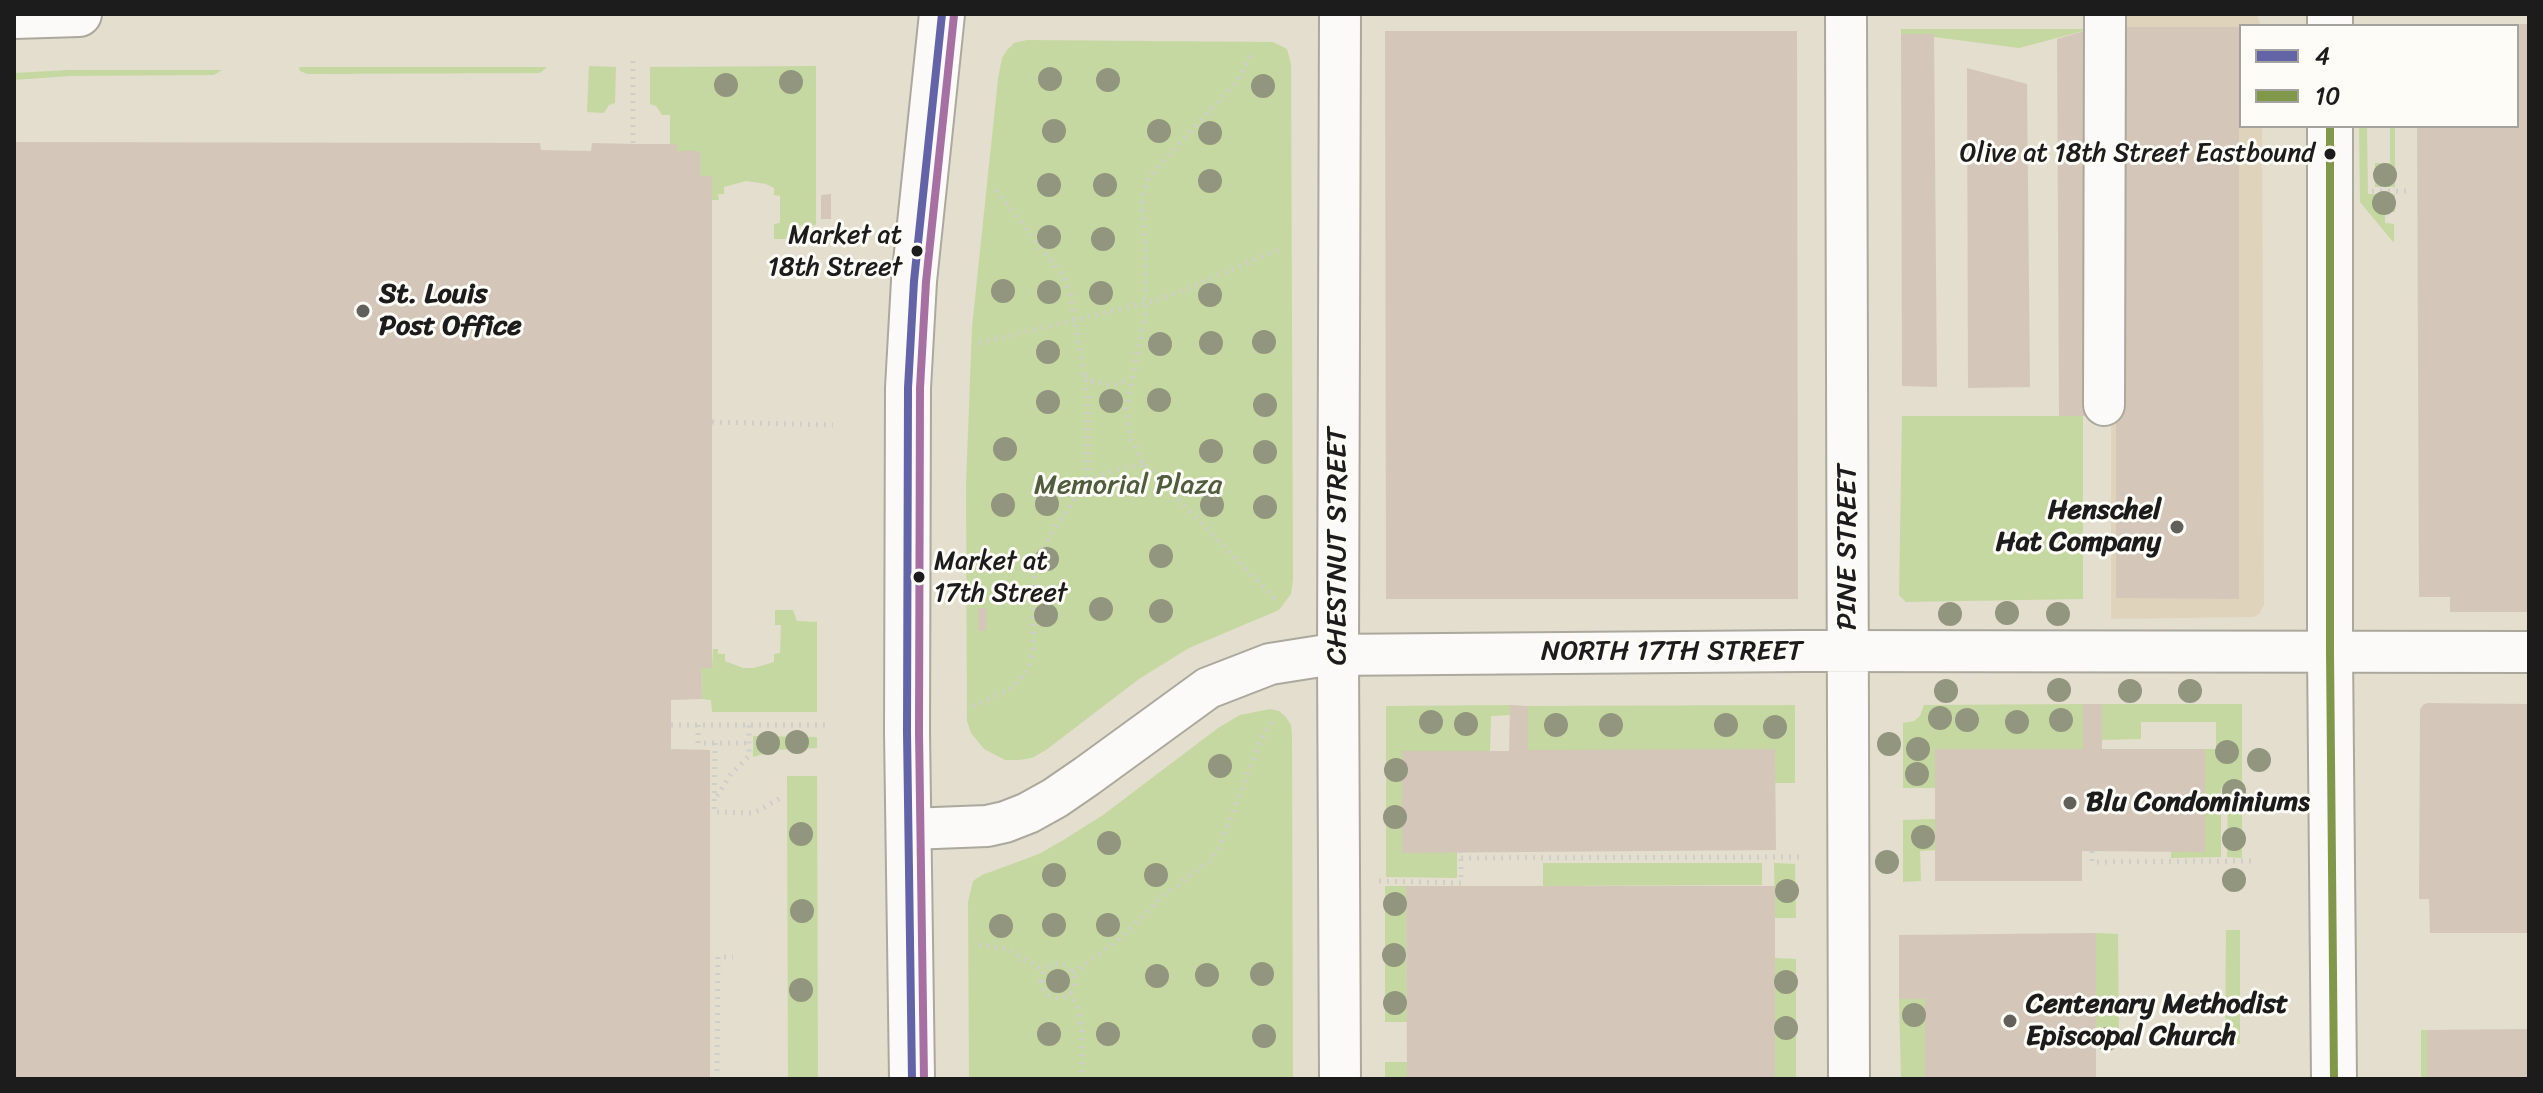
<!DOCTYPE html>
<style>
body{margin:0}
#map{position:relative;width:2543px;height:1093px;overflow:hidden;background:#e3decd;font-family:Sriracha,sans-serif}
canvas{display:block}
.frame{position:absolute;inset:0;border:16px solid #1c1c1c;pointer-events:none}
.legend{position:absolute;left:2239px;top:24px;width:280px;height:104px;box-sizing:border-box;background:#fdfcf7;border:2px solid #a3a29f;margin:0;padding:10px 14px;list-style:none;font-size:24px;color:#1c1c1c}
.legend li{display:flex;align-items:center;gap:16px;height:40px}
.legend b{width:40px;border:2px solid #a3a29f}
</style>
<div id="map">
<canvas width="2543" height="1093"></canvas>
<div class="frame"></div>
<ul class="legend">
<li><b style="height:10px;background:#6364a8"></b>4</li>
<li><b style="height:10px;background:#81984b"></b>10</li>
</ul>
</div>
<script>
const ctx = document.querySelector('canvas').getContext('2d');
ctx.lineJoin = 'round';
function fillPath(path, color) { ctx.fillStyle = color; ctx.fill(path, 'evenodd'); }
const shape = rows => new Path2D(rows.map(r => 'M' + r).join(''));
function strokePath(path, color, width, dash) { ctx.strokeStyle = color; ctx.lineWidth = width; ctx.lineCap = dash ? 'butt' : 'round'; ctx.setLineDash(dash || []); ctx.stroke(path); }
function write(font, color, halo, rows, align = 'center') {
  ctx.font = font + ' Sriracha,sans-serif'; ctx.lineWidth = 6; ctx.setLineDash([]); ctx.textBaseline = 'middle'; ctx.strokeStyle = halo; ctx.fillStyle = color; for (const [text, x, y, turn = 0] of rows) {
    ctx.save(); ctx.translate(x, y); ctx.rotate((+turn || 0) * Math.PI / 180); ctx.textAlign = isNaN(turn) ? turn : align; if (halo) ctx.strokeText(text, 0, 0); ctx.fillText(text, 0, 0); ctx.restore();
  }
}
fillPath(shape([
 [2111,14,2257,14,2261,26,2241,26,2241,126,2262,126,2264,605,2259,614,2254,617,2111,619]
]), '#e0d3bc');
fillPath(shape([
 [1901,29,2091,29,2019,48,1934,37,1934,35,1901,34],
 [1027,40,1273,42,1287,49,1291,64,1293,580,1291,594,1279,610,1189,648,1139,679,1046,750,1032,758,1019,760,1005,760,984,749,971,733,967,721,966,485,972,327,998,79,1002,58,1007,50,1014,43],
 [589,66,616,67,615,103,609,105,604,113,587,112],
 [816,66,816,225,795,226,791,230,791,239,774,239,774,224,780,223,780,196,774,195,774,188,766,184,746,181,724,187,724,194,718,194,719,200,712,200,712,176,700,176,699,151,677,151,670,144,670,115,662,115,656,106,650,104,650,67],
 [299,67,547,67,540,73,307,74,300,71],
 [70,70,222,70,214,75,70,76,14,80,14,73],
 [2359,126,2367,126,2368,194,2395,194,2395,212,2385,212,2385,223,2394,224,2394,243,2360,202],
 [2390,126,2395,126,2395,187,2375,187,2375,163,2390,163],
 [1902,416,2083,416,2083,599,1906,602,1899,595],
 [775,610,793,610,797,621,817,622,817,712,712,712,711,700,702,699,701,668,712,668,713,649,718,649,718,654,725,654,725,661,743,668,754,668,774,662,774,654,780,653,781,625,775,625],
 [2083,704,2083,749,1935,749,1935,788,1903,788,1903,723,1914,721,1920,716,1924,705],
 [2102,704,2242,704,2242,858,2227,857,2228,789,2221,788,2221,857,2171,858,2171,851,2205,851,2205,749,2216,749,2216,722,2141,722,2141,739,2102,740],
 [1510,705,1510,715,1491,716,1490,751,1402,751,1402,852,1457,852,1457,878,1386,877,1386,706],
 [1795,705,1795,783,1775,783,1528,750,1528,706],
 [1270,709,1279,711,1286,717,1291,725,1292,735,1293,1079,969,1079,968,902,973,881,982,875,1039,854,1065,839,1103,815,1218,728,1240,715],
 [753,736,817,737,817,748,775,750,753,757],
 [787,776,817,776,818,1079,788,1079],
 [1935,819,1935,850,1920,851,1921,881,1903,882,1903,820],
 [1543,863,1762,863,1762,885,1543,886],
 [1774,863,1795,864,1796,918,1775,918],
 [1385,886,1406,886,1407,1022,1385,1022],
 [2226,930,2240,930,2240,1044,2225,1044],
 [2096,933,2118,934,2119,1043,2096,1043],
 [1775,958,1796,959,1796,1079,1775,1079],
 [1899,999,1925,999,1925,1079,1901,1079],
 [2421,1030,2427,1030,2427,1079,2421,1079],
 [1385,1062,1407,1062,1407,1079,1385,1079]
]), '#c6d8a1');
fillPath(shape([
 [2517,24,2529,24,2529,612,2450,612,2450,597,2419,597,2417,126,2517,126],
 [2116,27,2239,27,2239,599,2116,598],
 [2091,29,2091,416,2059,416,2057,39],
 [1385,31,1797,31,1798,599,1386,599],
 [1901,34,1934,34,1937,387,1902,386],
 [1967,68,2027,84,2030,387,1968,388],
 [14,142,540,143,541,150,591,151,592,143,633,144,677,144,677,151,700,151,700,176,712,176,712,668,701,668,702,699,671,700,671,749,710,750,710,1079,14,1079],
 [831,194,831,219,821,219,821,195],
 [978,608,986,608,986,631,978,631],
 [2427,703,2529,704,2529,933,2430,933,2429,899,2419,899,2420,710,2423,705],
 [2083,704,2102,704,2102,749,2205,749,2205,852,2082,851,2082,881,1935,881,1935,749,2083,749],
 [1510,705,1528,706,1528,750,1775,749,1776,850,1402,853,1402,751,1509,751],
 [1406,886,1775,886,1775,1079,1407,1079],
 [2096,933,2096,1079,1925,1079,1925,999,1899,999,1899,935],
 [2529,1029,2529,1079,2427,1079,2427,1030]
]), '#d4c7ba');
const minor = shape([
 [1340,14,1338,655,1340,1079],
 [1846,14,1849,1079],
 [2104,405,2105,14],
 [909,829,987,826,1005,822,1028,813,1055,798,1087,776,1208,688,1270,664,1327,655,1802,651,2529,652]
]);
const major = shape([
 [2330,14,2330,26],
 [14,16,79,14],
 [2330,126,2330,652,2334,1079],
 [912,1079,907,732,908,388,914,281,942,14]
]);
strokePath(minor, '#aba89d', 44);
strokePath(major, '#aba89d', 48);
strokePath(shape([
 [633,61,633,144],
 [996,190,1065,279,1070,293,1088,397,1087,481],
 [2372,191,2410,191],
 [979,343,1162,299,1283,248],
 [1085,376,1093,381,1112,386,1130,379],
 [712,422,833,425],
 [1145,465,1276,600],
 [973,706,1009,690,1028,671,1033,649,1035,567,1053,531,1087,481,1124,467,1145,465,1131,440,1126,409,1145,317,1145,240,1142,207,1143,194,1147,181,1156,169,1238,80,1252,52],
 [671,725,830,725],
 [698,725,698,743,749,743],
 [715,743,714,812,754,813,784,796],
 [717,796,731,774,749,756,749,725],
 [2092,851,2092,862,2251,861],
 [1461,858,1802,857],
 [1379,881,1461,883,1461,852],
 [979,945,1008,949,1044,971],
 '1041 981a17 17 0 1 1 34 0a17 17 0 1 1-34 0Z',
 [1073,973,1120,939,1163,896,1211,860,1219,849,1260,742,1273,720],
 [1069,993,1077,1005,1082,1027,1082,1079],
 [717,1079,718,957,733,957]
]), '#cfceca', 5, [2, 6]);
strokePath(minor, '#fbfaf8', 40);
strokePath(major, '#fbfaf8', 44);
strokePath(shape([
 [912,1079,907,732,908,388,914,281,942,14]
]), '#6364a8', 8);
strokePath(shape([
 [2330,126,2330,652,2334,1079]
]), '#81984b', 8);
strokePath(shape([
 [924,1079,919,732,920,388,926,282,954,15]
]), '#a670a3', 8);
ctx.fillStyle = '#92967e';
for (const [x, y] of [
 [1050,79],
 [1108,80],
 [791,82],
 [726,85],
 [1263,86],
 [1054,131],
 [1159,131],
 [1210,133],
 [2385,175],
 [1210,181],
 [1049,185],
 [1105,185],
 [2384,203],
 [1049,237],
 [1103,239],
 [1003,291],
 [1049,292],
 [1101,293],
 [1210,295],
 [1264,342],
 [1211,343],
 [1160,344],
 [1048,352],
 [1159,400],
 [1111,401],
 [1048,402],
 [1265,405],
 [1005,449],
 [1211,451],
 [1265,452],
 [1047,504],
 [1003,505],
 [1212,505],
 [1265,507],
 [1161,556],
 [1047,559],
 [1101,609],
 [1161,611],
 [2007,613],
 [1950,614],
 [2058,614],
 [1046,615],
 [2059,690],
 [1946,691],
 [2130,691],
 [2190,691],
 [1940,718],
 [1967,720],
 [2061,720],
 [1431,722],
 [2017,722],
 [1466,724],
 [1556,725],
 [1611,725],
 [1726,725],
 [1775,727],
 [797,742],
 [768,743],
 [1889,744],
 [1918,749],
 [2227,752],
 [2259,760],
 [1220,766],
 [1396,770],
 [1917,774],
 [2234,791],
 [1395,817],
 [801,834],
 [1923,837],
 [2234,839],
 [1109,843],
 [1887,862],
 [1054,875],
 [1156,875],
 [2234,880],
 [1787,891],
 [1395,904],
 [802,911],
 [1054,925],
 [1108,925],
 [1001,926],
 [1394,955],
 [1262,974],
 [1207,975],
 [1157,976],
 [1058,981],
 [1786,982],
 [801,990],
 [1395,1003],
 [1914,1015],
 [1786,1028],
 [1049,1034],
 [1108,1034],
 [1264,1036],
 [2107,1039]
]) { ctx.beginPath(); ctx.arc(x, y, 12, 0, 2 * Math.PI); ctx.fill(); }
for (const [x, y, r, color] of [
 [2330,154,7,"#1c1c1c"],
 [917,251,7,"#1c1c1c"],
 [363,311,8,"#62605a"],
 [2177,527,8,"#62605a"],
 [919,577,7,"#1c1c1c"],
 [2070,803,8,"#62605a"],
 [2010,1021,8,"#62605a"]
]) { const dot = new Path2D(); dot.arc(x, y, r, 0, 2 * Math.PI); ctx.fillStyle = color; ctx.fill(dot); strokePath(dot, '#fdfcf7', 3); }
write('26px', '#1c1c1c', '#fdfcf7', [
 ["Olive at 18th Street Eastbound",2315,154],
 ["Market at",902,236],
 ["18th Street",902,268],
 ["Market at",934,562,"left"],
 ["17th Street",934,594,"left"]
], 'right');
write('bold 28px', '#1c1c1c', '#fdfcf7', [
 ["St. Louis",379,295],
 ["Post Office",379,327],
 ["Henschel",2161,511,"right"],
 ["Hat Company",2161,543,"right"],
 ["Blu Condominiums",2086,803],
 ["Centenary Methodist",2026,1005],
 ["Episcopal Church",2026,1037]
], 'left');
write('28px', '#4f5c3e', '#fdfcf7', [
 ["Memorial Plaza",1128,486]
]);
write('28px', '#1c1c1c', '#fdfcf7', [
 ["CHESTNUT STREET",1338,546,-90],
 ["PINE STREET",1848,547,-90],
 ["NORTH 17TH STREET",1672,652]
]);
</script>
